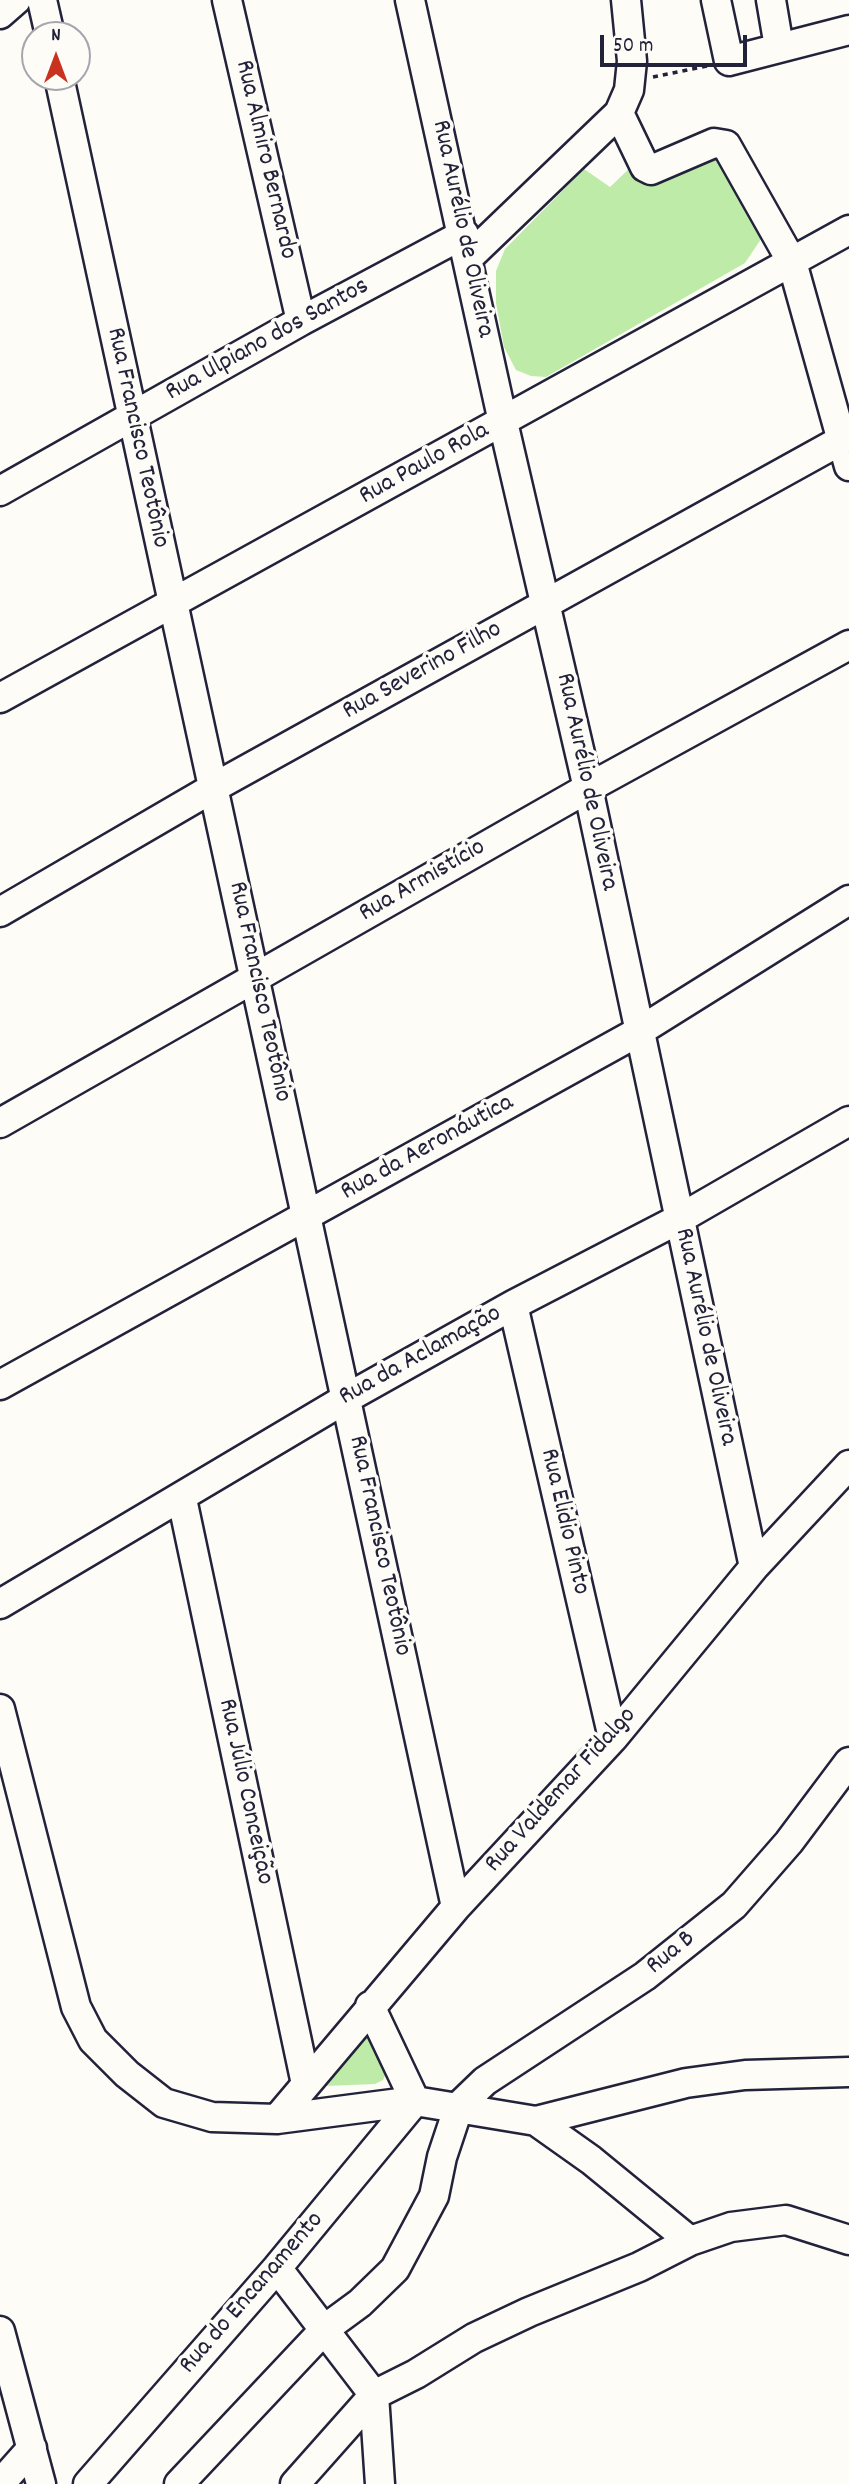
<!DOCTYPE html>
<meta charset="utf-8">
<style>
body{margin:0}
#map{position:relative;width:849px;height:2484px;overflow:hidden;background:#fdfcf7;font-family:Dekko,sans-serif}
canvas{display:block}
.north{position:absolute;left:21px;top:21px;width:70px;height:70px;box-sizing:border-box;background:#fdfcf7;border:2px solid #a5a5ac;border-radius:50%;rotate:0deg;font-size:19px;font-weight:700;line-height:28px;text-align:center;color:#22223b}
.north::after{content:'';display:block;margin:auto;width:24px;height:32px;background:#c8321e;clip-path:polygon(50% 0,100% 100%,50% 72%,0 100%)}
.scale{position:absolute;left:600px;top:35px;width:147px;height:32px;box-sizing:border-box;border:4px solid #22223b;border-top:0;padding-left:9px;font-size:21px;line-height:24px;white-space:nowrap;color:#22223b;-webkit-text-stroke:5px #fdfcf7;paint-order:stroke}
</style>
<div id="map">
<canvas width="849" height="2484"></canvas>
<div class="north">N</div>
<div class="scale">50 m</div>
</div>
<script>
const ctx = document.querySelector('canvas').getContext('2d');
ctx.lineJoin = 'round';
function fillPath(path, color) { ctx.fillStyle = color; ctx.fill(path, 'evenodd'); }
const shape = rows => new Path2D(rows.map(r => 'M' + r).join(''));
function strokePath(path, color, width, dash) { ctx.strokeStyle = color; ctx.lineWidth = width; ctx.lineCap = dash ? 'butt' : 'round'; ctx.setLineDash(dash || []); ctx.stroke(path); }
function write(font, color, halo, rows, align = 'center') {
  ctx.font = font + ' Dekko,sans-serif'; ctx.lineWidth = 7; ctx.setLineDash([]); ctx.textBaseline = 'middle'; ctx.strokeStyle = halo; ctx.fillStyle = color; for (const [text, x, y, turn = 0] of rows) {
    ctx.save(); ctx.translate(x, y); ctx.rotate((+turn || 0) * Math.PI / 180); ctx.textAlign = isNaN(turn) ? turn : align; if (halo) ctx.strokeText(text, 0, 0); ctx.fillText(text, 0, 0); ctx.restore();
  }
}
fillPath(shape([
 [725,154,749,203,761,239,745,263,546,377,531,376,516,370,504,347,496,303,496,271,505,249,584,169,610,187,631,167,640,177,675,175,714,156],
 [366,2032,388,2069,383,2080,375,2084,325,2086,315,2082]
]), '#beeba8');
const minor = shape([
 [42,0,50,35],
 [227,0,301,321],
 [410,0,503,422,588,788,754,1567],
 [716,0,729,61,849,30],
 [771,0,779,47],
 [0,14,16,0],
 [59,77,456,1907],
 [619,113,645,167,651,170,714,143,726,145,792,262,849,466],
 [468,258,619,113,629,90,632,61,626,0],
 [0,491,301,321,464,234],
 [0,698,849,230],
 [0,912,213,788,849,436],
 [0,1123,588,788,849,645],
 [513,1305,613,1738],
 [0,1385,638,1032,849,900],
 [182,1499,306,2084],
 [0,1604,347,1398,513,1305,679,1219,849,1121],
 [0,1709,76,2007,93,2040,127,2074,164,2103,212,2117,277,2119,415,2101,536,2121,591,2160,690,2241],
 [277,2119,456,1907,613,1738,754,1567,849,1465],
 [536,2121,686,2083,745,2075,849,2072],
 [277,2268,374,2395],
 [0,2331,41,2484],
 [374,2395,380,2484],
 [0,2484,32,2448],
 [88,2484,277,2268,415,2101,370,2006],
 [179,2484,326,2328,360,2303,395,2269,434,2196,442,2157,459,2106,485,2081,645,1976,734,1905,789,1842,849,1762],
 [295,2484,374,2395,416,2374,474,2338,529,2312,639,2267,690,2241,731,2227,786,2220,849,2240]
]);
strokePath(minor, '#22223b', 33);
strokePath(shape([
 [653,77,707,66]
]), '#22223b', 3.5, [5, 5]);
strokePath(minor, '#fdfcf7', 28);
write('26px', '#22223b', '#fdfcf7', [
 ["Rua Almiro Bernardo",264,160,77],
 ["Rua Aurélio de Oliveira",461,229,78],
 ["Rua Ulpiano dos Santos",268,341,-29],
 ["Rua Francisco Teotônio",136,438,78],
 ["Rua Paulo Rola",425,465,-29],
 ["Rua Severino Filho",423,672,-29],
 ["Rua Aurélio de Oliveira",585,782,78],
 ["Rua Armistício",423,882,-30],
 ["Rua Francisco Teotônio",258,992,78],
 ["Rua da Aeronáutica",428,1149,-29],
 ["Rua Aurélio de Oliveira",704,1337,78],
 ["Rua da Aclamação",421,1357,-29],
 ["Rua Elidio Pinto",563,1522,77],
 ["Rua Francisco Teotônio",378,1546,78],
 ["Rua Valdemar Fidalgo",562,1791,-48],
 ["Rua Júlio Conceição",244,1792,78],
 ["Rua B",672,1954,-39],
 ["Rua do Encanamento",253,2294,-49]
]);
</script>
